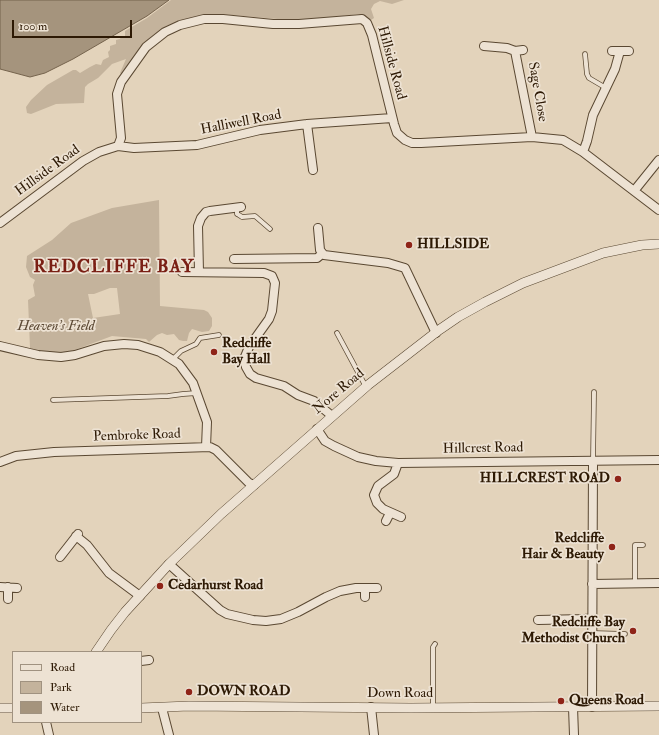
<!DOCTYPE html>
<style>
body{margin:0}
#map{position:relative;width:659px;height:735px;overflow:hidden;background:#e3d3bb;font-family:"IM FELL Double Pica",serif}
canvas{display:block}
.legend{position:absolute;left:12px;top:651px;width:130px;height:72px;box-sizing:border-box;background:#ede2d3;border:1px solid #a09280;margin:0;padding:5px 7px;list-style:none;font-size:12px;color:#2d1904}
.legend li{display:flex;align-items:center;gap:8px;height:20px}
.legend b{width:20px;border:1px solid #a09280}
.scale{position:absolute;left:12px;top:20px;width:120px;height:18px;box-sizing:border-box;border:2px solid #2d1904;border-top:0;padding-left:5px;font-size:12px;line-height:14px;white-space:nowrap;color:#2d1904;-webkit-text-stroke:3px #ede2d3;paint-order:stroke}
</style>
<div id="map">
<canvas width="659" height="735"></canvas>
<ul class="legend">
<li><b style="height:5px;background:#ede2d3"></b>Road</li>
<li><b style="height:11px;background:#c4b39c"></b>Park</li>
<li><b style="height:11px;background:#a5947d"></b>Water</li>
</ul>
<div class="scale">100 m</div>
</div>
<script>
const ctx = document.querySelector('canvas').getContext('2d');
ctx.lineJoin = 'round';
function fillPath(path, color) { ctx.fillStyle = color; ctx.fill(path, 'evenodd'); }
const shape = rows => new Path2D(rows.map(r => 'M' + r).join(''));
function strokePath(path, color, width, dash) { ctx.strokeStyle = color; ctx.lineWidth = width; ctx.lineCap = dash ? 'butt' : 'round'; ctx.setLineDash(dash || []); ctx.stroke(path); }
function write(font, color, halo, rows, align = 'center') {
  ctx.font = font + ' "IM FELL Double Pica",serif'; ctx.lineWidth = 3.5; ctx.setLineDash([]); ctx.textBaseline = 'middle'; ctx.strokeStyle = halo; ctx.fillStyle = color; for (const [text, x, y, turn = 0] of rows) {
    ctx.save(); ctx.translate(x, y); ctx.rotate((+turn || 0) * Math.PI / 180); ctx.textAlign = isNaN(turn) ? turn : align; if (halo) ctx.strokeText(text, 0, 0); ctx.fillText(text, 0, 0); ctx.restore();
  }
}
fillPath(shape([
 [171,0,404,0,392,4,380,1,374,4,371,9,374,18,371,20,364,16,358,14,327,18,289,20,221,14,197,17,178,21,168,26,151,37,138,51,121,74,120,73,126,59,112,64,98,78,88,84,85,87,84,103,56,104,31,114,27,113,26,107,31,100,47,85,73,70,76,70,80,73,90,67,96,64,101,65,103,60,109,57,108,52,110,50,110,46,116,44,116,40,120,39,121,36,125,36,125,31,147,18],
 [159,200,160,306,204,310,208,312,212,318,212,326,209,331,202,332,192,329,189,333,187,341,183,341,179,340,174,334,167,335,162,333,157,335,149,342,146,339,112,336,72,351,61,353,38,351,30,348,28,300,35,296,33,285,35,280,30,277,26,267,27,256,52,240,71,223,112,208],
 [110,288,117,288,120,314,93,318,88,294,94,294]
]), '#c4b39c');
const water = shape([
 [0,0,169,0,147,16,73,59,45,73,30,77,0,69,0,0]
]);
fillPath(water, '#a5947d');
strokePath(water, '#75634d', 1);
const service = shape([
 [585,54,587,74,589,78,606,88],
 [237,208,237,214,239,215,242,217,255,216,270,229],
 [337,333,366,387],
 [173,359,181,351,196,344,200,338,219,335],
 [53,400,168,396,183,394,197,393],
 [593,461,594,392],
 [635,583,635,545,643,545],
 [592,633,625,634],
 [433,708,433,647,435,644]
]);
const minor = shape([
 [484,46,507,48,515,51,523,50],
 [515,51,532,137],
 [612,51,629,51],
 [307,124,313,170],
 [118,146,134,148,197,145,260,130,307,124,392,118],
 [583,152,587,141,593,115,615,69,620,51],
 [634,191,659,160],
 [0,223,83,161,99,152,118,146,121,138,117,94,121,82,146,47,165,32,180,25,204,19,223,19,273,24,299,24,362,19,367,23,372,35,394,124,397,133,405,140,412,143,421,143,532,137,563,140,583,152,659,210],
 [318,228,320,250,324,255,388,263,405,268,436,333],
 [234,259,317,258,322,254],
 [182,272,264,273,272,276,275,283,272,311,269,319,249,347,244,359,246,367,250,374,256,378,284,386,298,395,314,401,332,416],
 [199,272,198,226,201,218,206,212,210,211,241,207],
 [0,346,38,355,61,357,75,355,104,346,124,344,138,345,160,352,179,364,193,383,207,422,206,447],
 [317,429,325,441,334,446,358,457,376,461,398,463,659,460],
 [0,462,16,456,54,452,210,447,216,450,249,483,254,485],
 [398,463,394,474,378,486,374,495,377,503,383,509,401,517],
 [386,521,390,513],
 [76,536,87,545,109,573,140,596],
 [60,557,78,534],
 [169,564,220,610,227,614,253,620,266,621,281,619,298,612,326,597,340,591,356,588,377,588],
 [592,584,659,583],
 [0,587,17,588],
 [365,588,365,597],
 [8,599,8,587],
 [538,620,585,619,592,618],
 [141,661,149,660],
 [371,707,374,735],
 [573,707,574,735],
 [592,707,593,461],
 [162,708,169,735],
 [46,722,49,735]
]);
const tertiary = shape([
 [96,652,111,630,125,612,169,564,221,514,368,385,439,330,458,317,485,302,523,283,603,253,642,245,659,244],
 [0,708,13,708],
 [141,708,189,706,411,708,659,706]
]);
strokePath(service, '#5a4832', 5.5);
strokePath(minor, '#5a4832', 10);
strokePath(tertiary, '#5a4832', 10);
strokePath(service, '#ede2d3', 4);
strokePath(minor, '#ede2d3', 8);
strokePath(tertiary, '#ede2d3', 9);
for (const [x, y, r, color] of [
 [409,245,4,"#8f2418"],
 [214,352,4,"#8f2418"],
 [618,479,4,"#8f2418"],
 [612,547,4,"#8f2418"],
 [160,586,4,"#8f2418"],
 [633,631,4,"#8f2418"],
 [189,692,4,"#8f2418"],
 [561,701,4,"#8f2418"]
]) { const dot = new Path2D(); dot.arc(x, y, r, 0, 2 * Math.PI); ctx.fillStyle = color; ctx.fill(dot); strokePath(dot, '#ede2d3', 1.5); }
write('14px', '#2d1904', '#ede2d3', [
 ["Hillside Road",391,63,75],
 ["Sage Close",537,92,80],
 ["Halliwell Road",241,123,-11],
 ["Hillside Road",48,171,-36],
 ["Nore Road",339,392,-40],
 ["Pembroke Road",137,436,-2],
 ["Hillcrest Road",483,449,-1],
 ["Down Road",400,694]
]);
write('bold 14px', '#2d1904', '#ede2d3', [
 ["HILLSIDE",417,245],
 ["Redcliffe",222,344],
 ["Bay Hall",222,360],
 ["HILLCREST ROAD",610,479,"right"],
 ["Redcliffe",604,539,"right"],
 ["Hair & Beauty",604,555,"right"],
 ["Cedarhurst Road",168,586],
 ["Redcliffe Bay",625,623,"right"],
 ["Methodist Church",625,639,"right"],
 ["DOWN ROAD",197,692],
 ["Queens Road",569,701]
], 'left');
write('italic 14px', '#5a4732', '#ede2d3', [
 ["Heaven's Field",56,327]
]);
ctx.letterSpacing = '1px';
write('bold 18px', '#7a1f14', '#ede2d3', [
 ["REDCLIFFE BAY",114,268]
]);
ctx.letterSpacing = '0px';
</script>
